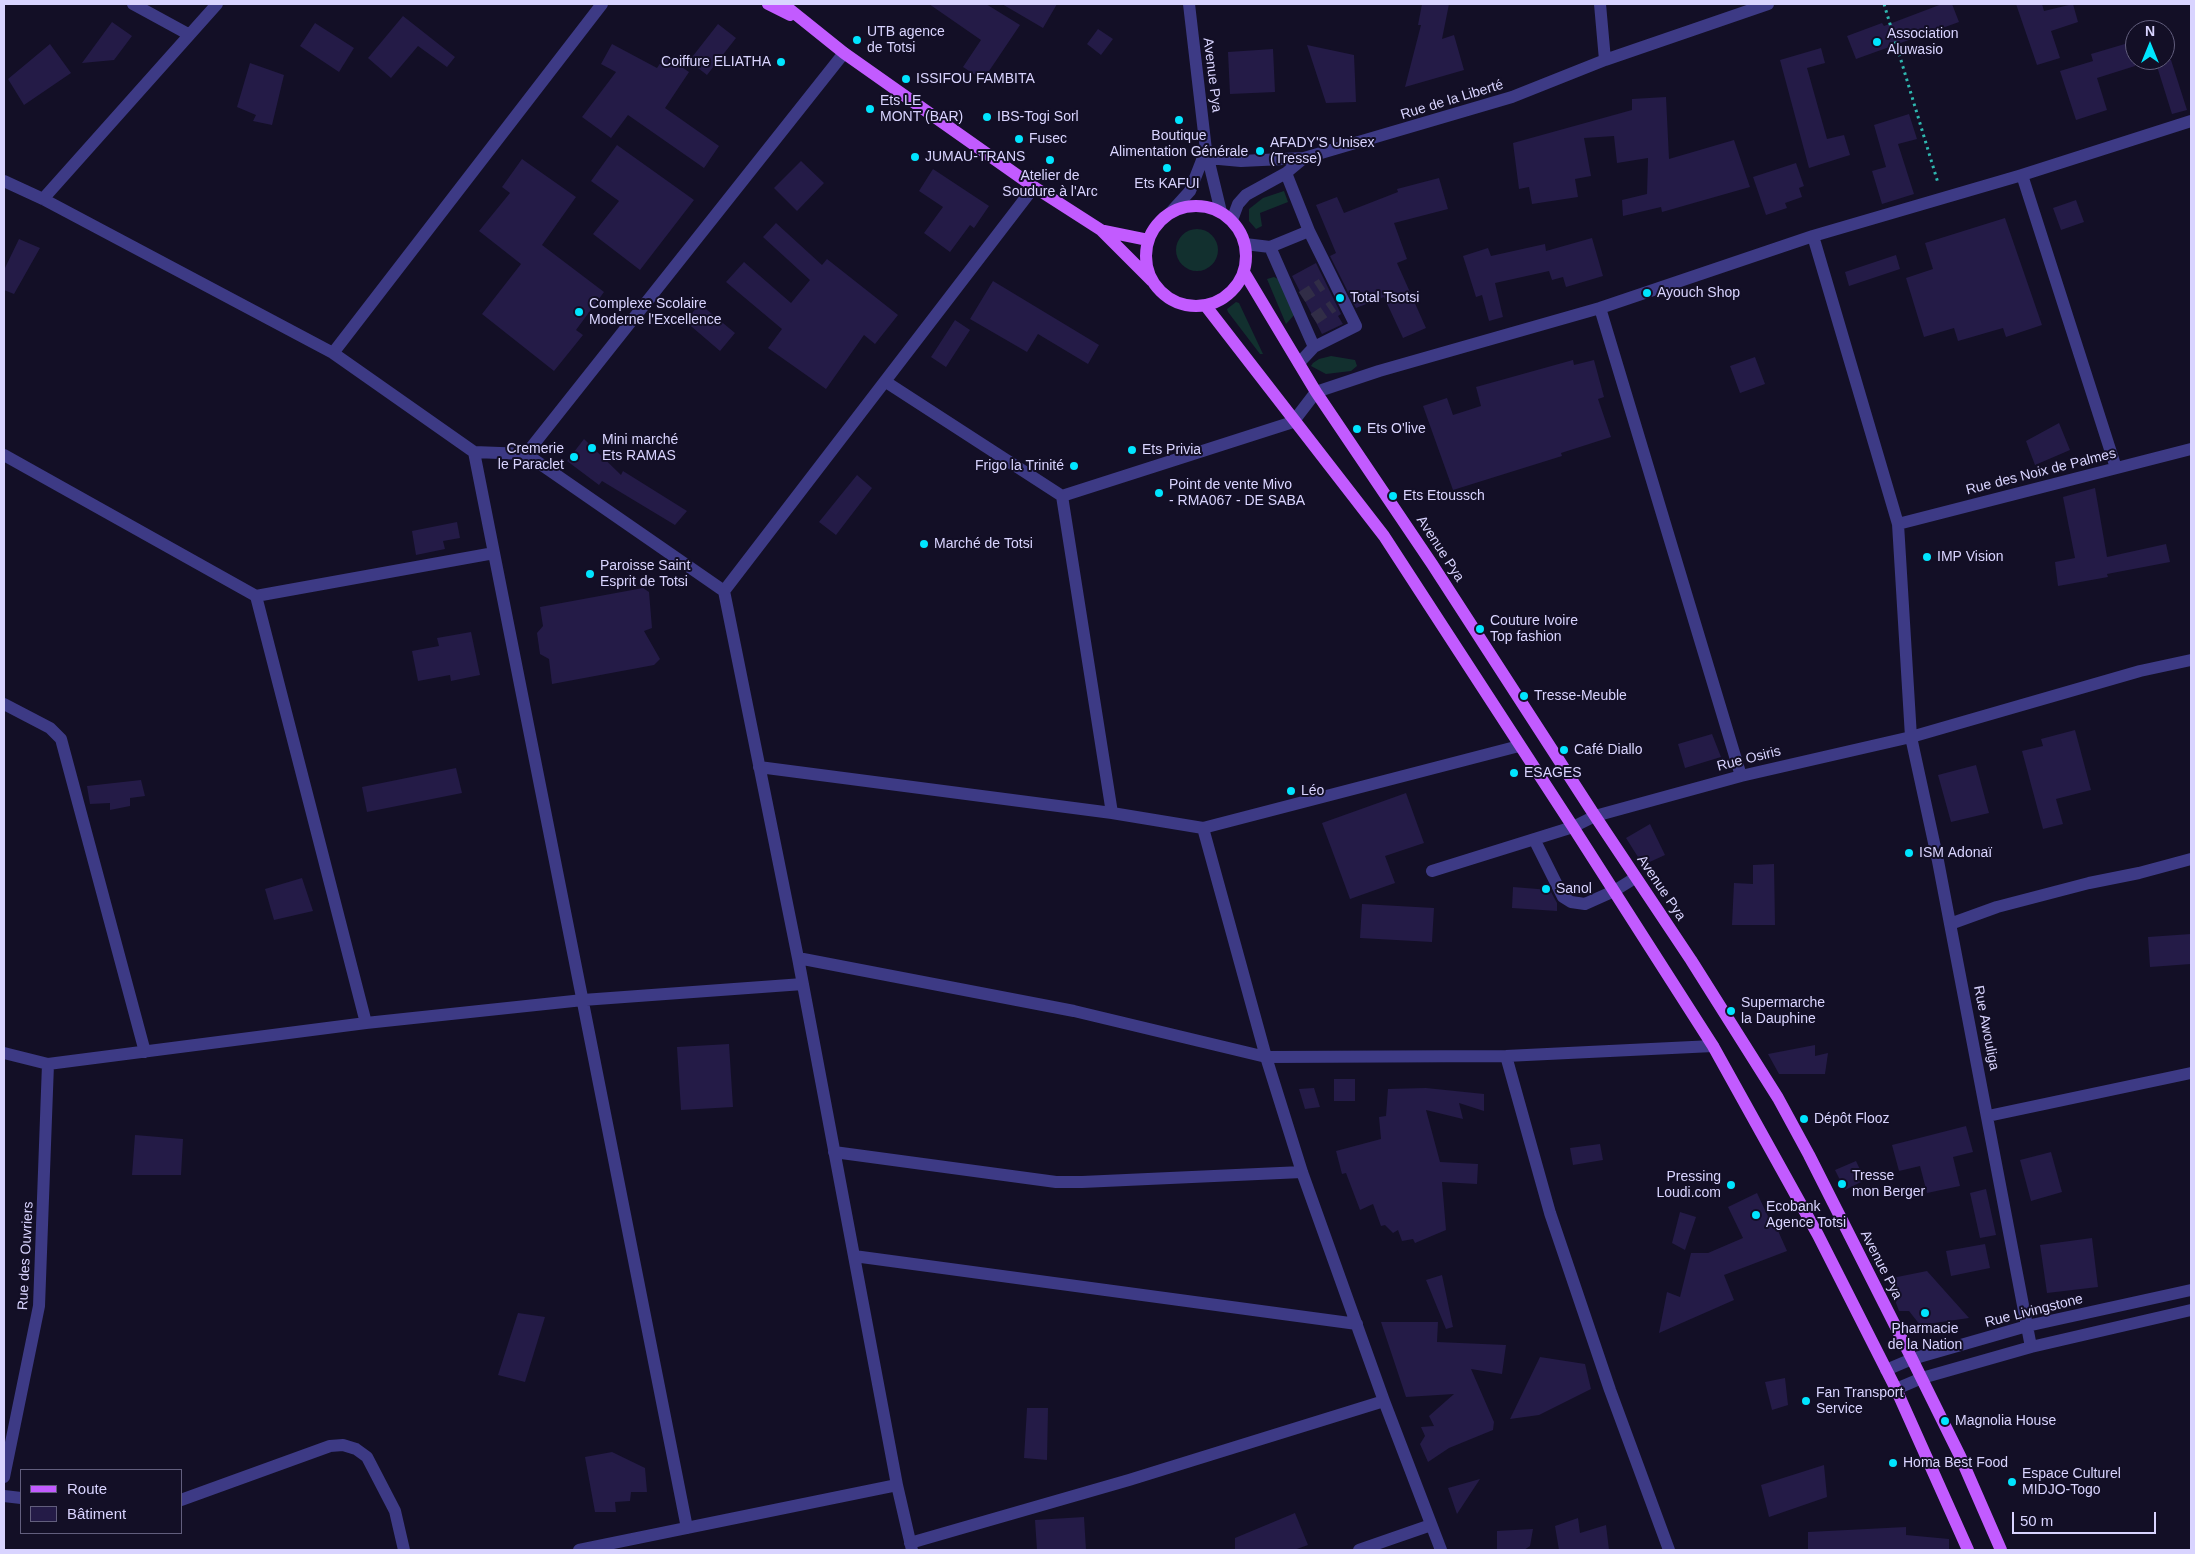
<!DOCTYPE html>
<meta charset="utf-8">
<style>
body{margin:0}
#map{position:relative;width:2195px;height:1554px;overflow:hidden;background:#130f26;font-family:Arial,sans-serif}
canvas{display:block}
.frame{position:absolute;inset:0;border:5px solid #d9d4ff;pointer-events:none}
.legend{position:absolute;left:20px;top:1469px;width:162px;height:65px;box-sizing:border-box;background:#130f26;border:1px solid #625e7d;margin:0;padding:6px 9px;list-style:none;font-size:15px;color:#d9d4ff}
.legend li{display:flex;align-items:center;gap:10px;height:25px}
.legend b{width:25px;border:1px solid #625e7d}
.north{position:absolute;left:2125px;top:20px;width:50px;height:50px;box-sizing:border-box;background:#130f26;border:1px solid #625e7d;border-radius:50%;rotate:0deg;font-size:14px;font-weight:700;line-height:20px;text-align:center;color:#d9d4ff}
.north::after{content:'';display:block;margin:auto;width:18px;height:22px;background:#00e5ff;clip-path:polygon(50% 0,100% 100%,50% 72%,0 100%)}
.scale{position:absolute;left:2012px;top:1512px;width:144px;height:22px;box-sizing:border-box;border:2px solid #d9d4ff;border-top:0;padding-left:6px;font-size:15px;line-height:18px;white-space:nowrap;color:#d9d4ff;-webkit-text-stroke:4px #130f26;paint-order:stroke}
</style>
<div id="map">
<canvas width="2195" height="1554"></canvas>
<div class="frame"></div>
<ul class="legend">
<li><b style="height:6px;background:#c25bff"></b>Route</li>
<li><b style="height:14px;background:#241b47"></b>Bâtiment</li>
</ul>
<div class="north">N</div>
<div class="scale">50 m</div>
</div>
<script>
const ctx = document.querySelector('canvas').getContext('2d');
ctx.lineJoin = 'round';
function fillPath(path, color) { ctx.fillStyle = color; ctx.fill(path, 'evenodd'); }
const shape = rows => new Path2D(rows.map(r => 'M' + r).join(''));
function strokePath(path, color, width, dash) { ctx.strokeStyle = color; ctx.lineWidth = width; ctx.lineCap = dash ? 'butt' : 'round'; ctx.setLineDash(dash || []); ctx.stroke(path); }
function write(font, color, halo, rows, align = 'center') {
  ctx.font = font + ' Arial,sans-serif'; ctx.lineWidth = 4; ctx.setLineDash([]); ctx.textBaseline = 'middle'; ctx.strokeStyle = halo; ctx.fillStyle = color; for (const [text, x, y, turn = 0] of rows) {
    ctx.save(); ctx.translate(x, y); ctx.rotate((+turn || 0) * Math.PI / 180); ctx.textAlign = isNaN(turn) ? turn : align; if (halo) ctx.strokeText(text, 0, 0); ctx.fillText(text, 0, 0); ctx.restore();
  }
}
fillPath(shape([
 [1284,191,1288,202,1260,213,1262,226,1256,229,1249,221,1249,209,1263,198],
 '1176 250a21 21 0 1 1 42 0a21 21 0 1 1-42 0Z',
 [1274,277,1280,280,1295,314,1286,324,1267,279],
 [1236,302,1239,303,1263,354,1260,354,1228,312,1227,309],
 [1331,356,1355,360,1357,366,1351,371,1326,374,1311,366,1313,363,1319,359]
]), '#12302f');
fillPath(shape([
 [929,4,986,4,1020,25,983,80,963,67,981,40],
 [1002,4,1057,4,1043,28],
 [1422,4,1449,4,1442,39,1454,35,1464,70,1405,87,1421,25,1418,25],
 [1942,4,1952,4,1959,22,1856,59,1847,36,1882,23,1884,26],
 [2016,4,2042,4,2044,11,2073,4,2078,22,2051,31,2060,58,2037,65],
 [403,16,455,57,447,67,418,46,391,78,368,58],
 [112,22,132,36,114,60,82,63],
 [315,23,354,48,339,72,300,46],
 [718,24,736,38,707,75,689,61],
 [1098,29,1113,39,1101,55,1087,44],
 [2135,41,2135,66,2097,78,2107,110,2076,120,2060,71,2093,61,2091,54],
 [50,44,71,73,24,105,8,79],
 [612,44,657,68,665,56,689,72,665,108,719,146,704,168,628,115,611,138,582,117,616,72,601,64],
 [1307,45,1354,55,1356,102,1326,103],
 [1821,48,1825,63,1807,68,1827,139,1844,135,1850,155,1809,168,1780,60],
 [1273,49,1275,92,1230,94,1228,52],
 [2155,60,2171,60,2187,110,2172,114],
 [250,63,284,75,272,125,253,121,256,115,237,107],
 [1666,97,1669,159,1734,140,1750,187,1662,212,1661,207,1623,216,1622,200,1647,194,1648,158,1617,163,1614,136,1584,138,1591,176,1575,179,1578,197,1532,204,1529,187,1519,189,1513,143,1632,110,1632,99],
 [1909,114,1917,139,1898,144,1914,194,1882,204,1872,171,1886,167,1874,125],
 [617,145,694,200,640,270,593,234,619,201,591,181],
 [522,159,576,197,542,245,604,292,576,330,583,335,554,371,482,314,521,264,479,231,510,193,502,187],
 [801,161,824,183,797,211,774,188],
 [1796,163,1804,186,1799,188,1802,197,1785,203,1787,208,1766,215,1753,177],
 [933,169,989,206,974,228,970,225,950,252,924,233,943,207,919,191],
 [1439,178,1448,209,1394,223,1407,259,1397,263,1426,328,1403,338,1384,297,1356,308,1330,256,1336,253,1316,205,1337,197,1344,213,1398,192,1397,189],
 [2076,200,2084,222,2061,230,2053,208],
 [2005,218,2042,325,2006,337,2003,328,1958,341,1954,328,1924,337,1906,278,1933,269,1925,243],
 [776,223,822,265,827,259,898,315,875,344,864,335,826,389,768,348,782,329,726,282,744,262,791,303,810,280,763,237],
 [1592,238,1603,276,1566,287,1563,277,1552,280,1549,271,1495,283,1503,317,1489,321,1482,295,1476,297,1463,256,1488,248,1491,256,1545,244,1546,251],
 [19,239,40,248,14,294,4,290,4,270],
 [1896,255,1900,269,1849,286,1845,272],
 [1316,263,1341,314,1338,316,1343,324,1322,334,1292,276],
 [993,281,1099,345,1088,364,1038,334,1027,352,970,319],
 [700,304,735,333,720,351,685,321],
 [955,320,970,330,946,367,931,357],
 [1755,357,1765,384,1740,393,1730,366],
 [1573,360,1574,365,1594,360,1604,397,1598,399,1611,437,1561,453,1562,456,1453,490,1423,406,1447,398,1453,415,1481,406,1476,387],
 [2059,423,2070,450,2035,465,2026,441],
 [584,439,621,475,623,471,687,511,675,525,602,481,599,485,567,461],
 [857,475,872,488,836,535,819,522],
 [2095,488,2107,557,2166,544,2170,562,2107,574,2108,577,2058,586,2055,562,2075,558,2063,497],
 [457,522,460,538,443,541,445,549,416,555,412,531],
 [643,588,649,592,652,628,644,631,660,659,654,665,552,684,549,659,540,654,537,633,543,626,540,607],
 [471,632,480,675,451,681,450,675,418,681,412,651,439,646,437,638],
 [2075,730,2091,790,2056,799,2063,824,2043,829,2022,751,2043,746,2041,739],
 [1712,734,1721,757,1685,768,1678,744],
 [1976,765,1989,813,1951,822,1938,775],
 [456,768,462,793,367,812,362,787],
 [141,780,145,796,130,798,130,806,110,810,110,803,90,804,87,786],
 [1406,793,1424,843,1385,856,1395,883,1350,899,1322,823],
 [1650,824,1665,855,1643,865,1626,838],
 [1774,864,1775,925,1732,925,1734,883,1753,884,1753,865],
 [302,878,313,911,274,920,265,889],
 [1513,887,1550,890,1557,903,1557,911,1512,908],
 [1362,904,1434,908,1432,942,1360,938],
 [2191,934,2191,964,2150,967,2148,937],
 [729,1044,733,1107,681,1110,677,1047],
 [1815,1045,1815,1056,1828,1053,1825,1074,1779,1074,1768,1054],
 [1334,1079,1355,1079,1355,1101,1334,1101],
 [1314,1088,1320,1107,1305,1109,1299,1089],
 [1426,1088,1484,1094,1484,1111,1459,1103,1463,1119,1426,1110,1440,1162,1478,1164,1477,1184,1442,1182,1446,1230,1415,1243,1413,1239,1402,1241,1398,1230,1393,1233,1385,1225,1381,1226,1373,1204,1360,1210,1346,1173,1342,1174,1336,1151,1381,1139,1379,1117,1386,1116,1388,1089],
 [1966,1126,1973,1152,1953,1157,1960,1186,1927,1193,1920,1166,1899,1171,1892,1145],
 [135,1135,183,1139,181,1175,132,1175],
 [1600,1144,1603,1160,1573,1165,1570,1148],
 [2051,1152,2062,1192,2031,1201,2020,1160],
 [1856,1161,1865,1180,1845,1190,1835,1170],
 [1986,1189,1996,1235,1980,1238,1970,1193],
 [1757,1193,1772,1225,1775,1224,1787,1251,1724,1275,1734,1300,1659,1333,1667,1292,1680,1297,1691,1253,1708,1253,1743,1238,1728,1207],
 [1680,1212,1696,1217,1685,1250,1672,1243],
 [2092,1238,2098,1287,2047,1293,2040,1245],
 [1985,1244,1990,1268,1951,1276,1946,1251],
 [1927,1271,1969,1318,1920,1325,1909,1311,1899,1311,1887,1279],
 [1442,1275,1453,1327,1446,1329,1426,1280],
 [518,1313,545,1317,525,1382,498,1375],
 [1381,1322,1438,1322,1437,1342,1506,1345,1502,1374,1471,1369,1494,1422,1493,1430,1449,1448,1428,1462,1420,1444,1425,1436,1421,1427,1434,1426,1429,1416,1454,1394,1406,1397],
 [1540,1357,1585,1364,1591,1389,1539,1415,1510,1419],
 [1785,1378,1788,1405,1772,1410,1765,1382],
 [1027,1408,1048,1408,1047,1460,1024,1458],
 [612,1452,645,1468,647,1492,631,1492,630,1501,615,1502,616,1512,595,1512,585,1457],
 [1824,1465,1827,1497,1769,1517,1761,1485],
 [1480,1479,1457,1514,1448,1488],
 [1295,1513,1308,1545,1294,1550,1235,1550,1235,1538],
 [1084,1517,1086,1550,1037,1550,1035,1520],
 [1578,1518,1580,1533,1606,1525,1609,1550,1559,1550,1555,1526],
 [1906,1527,1906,1535,1949,1539,1949,1550,1808,1550,1808,1532],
 [1533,1529,1530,1546,1524,1550,1497,1550,1497,1531]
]), '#241b47');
strokePath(shape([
 [1302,297,1322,284],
 [1314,319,1333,306]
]), '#312d47', 12, [12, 6]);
strokePath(shape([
 [1884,4,1938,183]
]), '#2fb8b0', 3, [2.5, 4]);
strokePath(shape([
 [133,4,188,34],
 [1189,4,1206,150,1221,212],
 [1600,4,1605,60],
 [1208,158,1241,161,1304,158,1512,97,1605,60,1768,4],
 [1286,173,1309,231],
 [2022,175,2116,468],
 [4,181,43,199,333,353,474,452,526,454,724,591,798,958,897,1485,912,1550],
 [43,199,217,4],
 [1170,213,1190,191,1206,150],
 [1232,220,1238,204,1246,195,1286,173,1304,158],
 [1813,236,1898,524,1911,737,1938,861,2031,1347],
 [1245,244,1270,247,1309,231,1356,326,1314,347,1299,363],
 [1270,247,1314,347],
 [1600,308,1741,776],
 [333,353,602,4],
 [886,382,1062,496,1293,422,1316,392,1379,371,1600,308,1813,236,2022,175,2191,121],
 [474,452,687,1528],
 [526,454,844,53],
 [4,455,256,596,494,553],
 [1062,496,1112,813],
 [1898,524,2191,449],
 [724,591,1034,187],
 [256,596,366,1023],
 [4,704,50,728,61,739,145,1052],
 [759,767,1112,813,1203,828,1519,746],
 [1203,828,1266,1057,1302,1172,1384,1401,1441,1550],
 [1534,839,1563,897,1571,902,1585,904,1614,891,1635,878],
 [1432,871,1573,827,1595,816,1741,776,1911,737,2140,671,2191,660],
 [1950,924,1997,907,2089,883,2139,873,2191,859],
 [798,958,1074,1011,1266,1057,1506,1056,1713,1046],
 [4,1053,48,1064,366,1023,583,1000,803,984],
 [1506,1056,1550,1213,1610,1390,1669,1550],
 [1988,1116,2191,1073],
 [834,1152,1056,1182,1082,1182,1302,1172],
 [854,1256,1357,1324],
 [1886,1370,1912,1359,2027,1326,2191,1290],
 [1896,1389,1922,1378,2031,1347,2191,1310],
 [4,1477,39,1306,48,1064],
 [4,1496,21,1498],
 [181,1500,330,1446,343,1445,356,1449,367,1457,395,1511,404,1550],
 [910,1543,1129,1480,1384,1401],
 [579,1550,897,1485],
 [1359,1550,1431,1525]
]), '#3d3a85', 12);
strokePath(shape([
 [768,4,790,15],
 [783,4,844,53,1034,187,1101,230,1152,281],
 '1146 256a50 50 0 1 1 100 0a50 50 0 1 1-100 0Z',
 [1104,231,1148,240],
 [1244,272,1316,392,1432,564,1595,816,1691,960,1778,1098,1809,1155,1912,1359,1960,1456,2001,1550],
 [1205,305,1384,536,1573,827,1713,1046,1818,1235,1896,1389,1968,1550]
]), '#c25bff', 12);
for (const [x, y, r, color] of [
 [857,40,5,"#00e5ff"],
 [1877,42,5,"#00e5ff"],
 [781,62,5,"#00e5ff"],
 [906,79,5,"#00e5ff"],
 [870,109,5,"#00e5ff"],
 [987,117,5,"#00e5ff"],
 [1179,120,5,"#00e5ff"],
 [1019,139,5,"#00e5ff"],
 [1260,151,5,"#00e5ff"],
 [915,157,5,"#00e5ff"],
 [1050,160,5,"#00e5ff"],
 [1167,168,5,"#00e5ff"],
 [1647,293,5,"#00e5ff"],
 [1340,298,5,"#00e5ff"],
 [579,312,5,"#00e5ff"],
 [1357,429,5,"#00e5ff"],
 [592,448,5,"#00e5ff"],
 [1132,450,5,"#00e5ff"],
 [574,457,5,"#00e5ff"],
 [1074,466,5,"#00e5ff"],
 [1159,493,5,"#00e5ff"],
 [1393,496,5,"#00e5ff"],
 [924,544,5,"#00e5ff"],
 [1927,557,5,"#00e5ff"],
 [590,574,5,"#00e5ff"],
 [1480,629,5,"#00e5ff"],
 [1524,696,5,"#00e5ff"],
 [1564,750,5,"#00e5ff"],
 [1514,773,5,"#00e5ff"],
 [1291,791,5,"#00e5ff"],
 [1909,853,5,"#00e5ff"],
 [1546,889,5,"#00e5ff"],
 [1731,1011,5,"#00e5ff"],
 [1804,1119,5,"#00e5ff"],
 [1842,1184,5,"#00e5ff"],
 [1731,1185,5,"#00e5ff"],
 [1756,1215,5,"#00e5ff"],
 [1925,1313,5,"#00e5ff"],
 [1806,1401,5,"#00e5ff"],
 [1945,1421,5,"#00e5ff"],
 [1893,1463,5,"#00e5ff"],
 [2012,1482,5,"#00e5ff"]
]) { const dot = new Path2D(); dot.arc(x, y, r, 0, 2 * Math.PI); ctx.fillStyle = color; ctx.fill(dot); strokePath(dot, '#130f26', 2); }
write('14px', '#d9d4ff', '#130f26', [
 ["UTB agence",867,32],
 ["de Totsi",867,48],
 ["Association",1887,34],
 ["Aluwasio",1887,50],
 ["Coiffure ELIATHA",771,62,"right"],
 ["ISSIFOU FAMBITA",916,79],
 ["Ets LE",880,101],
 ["MONT (BAR)",880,117],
 ["IBS-Togi Sorl",997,117],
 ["Boutique",1179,136,"center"],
 ["Alimentation Générale",1179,152,"center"],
 ["Fusec",1029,139],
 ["AFADY'S Unisex",1270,143],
 ["(Tresse)",1270,159],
 ["JUMAU-TRANS",925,157],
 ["Atelier de",1050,176,"center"],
 ["Soudure à l'Arc",1050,192,"center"],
 ["Ets KAFUI",1167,184,"center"],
 ["Ayouch Shop",1657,293],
 ["Total Tsotsi",1350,298],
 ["Complexe Scolaire",589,304],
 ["Moderne l'Excellence",589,320],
 ["Ets O'live",1367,429],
 ["Mini marché",602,440],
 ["Ets RAMAS",602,456],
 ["Cremerie",564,449,"right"],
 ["le Paraclet",564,465,"right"],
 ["Ets Privia",1142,450],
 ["Frigo la Trinité",1064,466,"right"],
 ["Point de vente Mivo",1169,485],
 ["- RMA067 - DE SABA",1169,501],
 ["Ets Etoussch",1403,496],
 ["Marché de Totsi",934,544],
 ["IMP Vision",1937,557],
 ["Paroisse Saint",600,566],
 ["Esprit de Totsi",600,582],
 ["Couture Ivoire",1490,621],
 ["Top fashion",1490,637],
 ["Tresse-Meuble",1534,696],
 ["Café Diallo",1574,750],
 ["ESAGES",1524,773],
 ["Léo",1301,791],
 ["ISM Adonaï",1919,853],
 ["Sanol",1556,889],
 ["Supermarche",1741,1003],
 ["la Dauphine",1741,1019],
 ["Dépôt Flooz",1814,1119],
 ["Tresse",1852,1176],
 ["mon Berger",1852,1192],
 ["Pressing",1721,1177,"right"],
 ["Loudi.com",1721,1193,"right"],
 ["Ecobank",1766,1207],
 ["Agence Totsi",1766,1223],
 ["Pharmacie",1925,1329,"center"],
 ["de la Nation",1925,1345,"center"],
 ["Fan Transport",1816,1393],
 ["Service",1816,1409],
 ["Magnolia House",1955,1421],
 ["Homa Best Food",1903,1463],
 ["Espace Culturel",2022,1474],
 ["MIDJO-Togo",2022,1490]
], 'left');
write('14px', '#d9d4ff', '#130f26', [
 ["Avenue Pya",1212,75,83],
 ["Rue de la Liberté",1452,100,-17],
 ["Rue des Noix de Palmes",2041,472,-14],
 ["Avenue Pya",1440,549,57],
 ["Rue Osiris",1749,759,-14],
 ["Avenue Pya",1661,888,56],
 ["Rue Awouliga",1986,1028,79],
 ["Rue des Ouvriers",26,1256,-87],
 ["Avenue Pya",1881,1265,63],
 ["Rue Livingstone",2034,1311,-14]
]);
</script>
